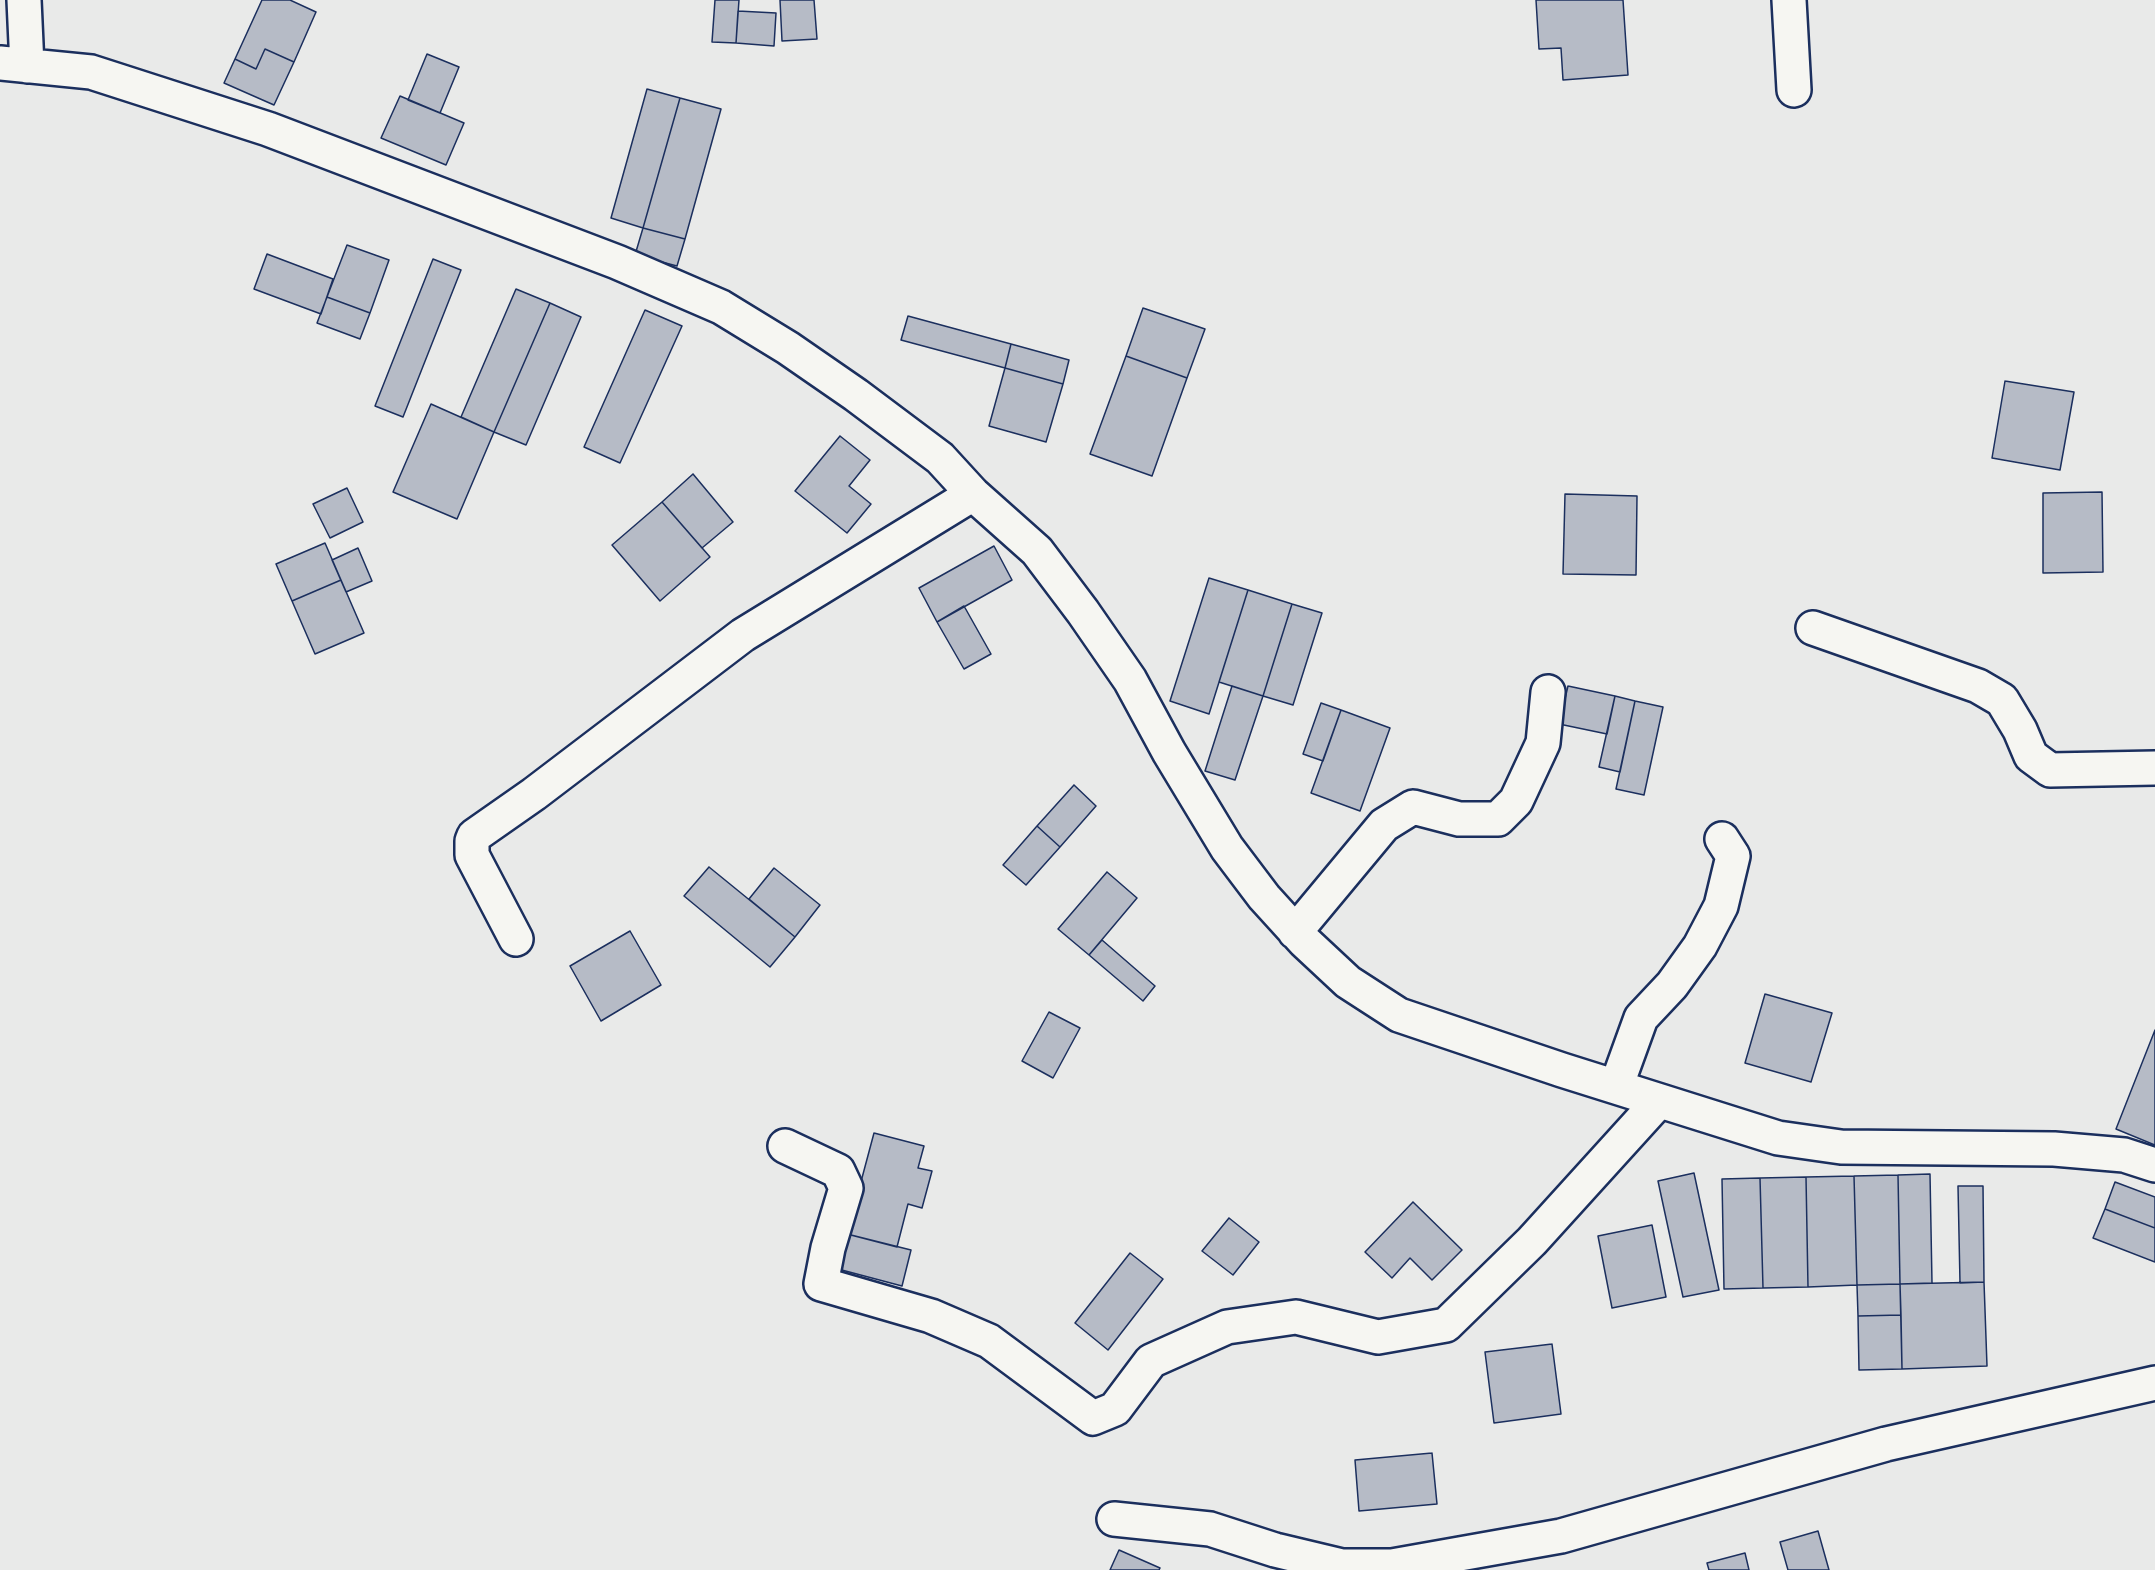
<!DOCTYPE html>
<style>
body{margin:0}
canvas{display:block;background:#e9eae9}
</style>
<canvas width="2155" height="1570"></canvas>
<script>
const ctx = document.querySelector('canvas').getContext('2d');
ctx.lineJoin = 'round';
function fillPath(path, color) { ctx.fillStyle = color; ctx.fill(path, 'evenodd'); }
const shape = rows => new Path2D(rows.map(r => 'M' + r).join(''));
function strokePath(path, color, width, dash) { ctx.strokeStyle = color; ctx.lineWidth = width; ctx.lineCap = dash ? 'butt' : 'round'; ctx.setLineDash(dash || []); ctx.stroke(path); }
const building = shape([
 [262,0,290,0,316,12,294,62,265,49,256,69,235,59,262,0],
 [715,0,739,0,736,43,712,42,715,0],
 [780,0,814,0,817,39,782,41,780,0],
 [1536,0,1623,0,1628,75,1563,80,1561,48,1539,49,1536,0],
 [738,11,776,13,774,46,736,43,738,11],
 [265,49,294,62,274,105,224,83,235,59,256,69,265,49],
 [427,54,459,67,440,113,408,100,427,54],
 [647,89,680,98,643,228,611,218,647,89],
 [400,96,464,123,446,165,381,138,400,96],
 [680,98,721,109,685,239,643,228,680,98],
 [643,228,685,239,677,266,635,255,643,228],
 [347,245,389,260,370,313,327,297,347,245],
 [267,254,333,279,321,314,254,289,267,254],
 [433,259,461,270,403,417,375,406,433,259],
 [516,289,550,303,494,432,461,417,516,289],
 [327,297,370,313,360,339,317,323,327,297],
 [550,303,581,317,526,445,494,432,550,303],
 [1143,308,1205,329,1187,378,1126,356,1143,308],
 [645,310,682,326,620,463,584,447,645,310],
 [908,316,1011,344,1005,368,901,340,908,316],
 [1011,344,1069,360,1063,384,1005,368,1011,344],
 [1126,356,1187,378,1152,476,1090,454,1126,356],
 [1005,368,1063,384,1046,442,989,426,1005,368],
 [2005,381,2074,392,2060,470,1992,458,2005,381],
 [431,404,494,432,457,519,393,492,431,404],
 [840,436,870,460,849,486,871,504,847,533,795,491,840,436],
 [693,474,733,522,702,548,662,502,693,474],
 [347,488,363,522,330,538,313,504,347,488],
 [2102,492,2103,572,2043,573,2043,493,2102,492],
 [1565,494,1637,496,1636,575,1563,574,1565,494],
 [662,502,710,557,660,601,612,545,662,502],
 [325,543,341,580,292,601,276,564,325,543],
 [994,546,1012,580,937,622,919,588,994,546],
 [358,548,372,581,346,592,332,560,358,548],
 [1209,578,1248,590,1209,714,1170,701,1209,578],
 [341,580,364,633,315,654,292,601,341,580],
 [1248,590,1292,604,1263,696,1219,682,1248,590],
 [1292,604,1322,613,1293,705,1263,696,1292,604],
 [964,606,991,654,964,669,937,622,964,606],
 [1232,686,1263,696,1235,780,1205,771,1232,686],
 [1568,686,1615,696,1607,734,1559,724,1568,686],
 [1615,696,1635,701,1620,772,1599,767,1615,696],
 [1635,701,1663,707,1644,795,1616,789,1635,701],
 [1321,703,1341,710,1323,761,1303,754,1321,703],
 [1341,710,1390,728,1360,811,1311,793,1341,710],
 [1074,785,1096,806,1060,847,1037,826,1074,785],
 [1037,826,1060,847,1026,885,1003,865,1037,826],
 [709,867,795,937,770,967,684,896,709,867],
 [774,868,820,905,795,937,749,899,774,868],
 [1107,872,1137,898,1089,955,1058,929,1107,872],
 [630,931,661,985,601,1021,570,966,630,931],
 [1102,940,1155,986,1143,1001,1089,955,1102,940],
 [1765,994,1832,1013,1811,1082,1745,1063,1765,994],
 [1049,1012,1080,1028,1053,1078,1022,1061,1049,1012],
 [2155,1030,2155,1145,2116,1129,2155,1030],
 [874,1133,924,1146,918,1168,932,1171,922,1208,908,1204,897,1247,847,1234,874,1133],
 [1694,1173,1719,1290,1683,1297,1658,1181,1694,1173],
 [1930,1174,1932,1283,1900,1284,1898,1175,1930,1174],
 [1898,1175,1900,1284,1857,1285,1854,1176,1898,1175],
 [1854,1176,1857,1285,1808,1287,1806,1177,1854,1176],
 [1806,1177,1808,1287,1763,1288,1760,1178,1806,1177],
 [1760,1178,1763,1288,1724,1289,1722,1179,1760,1178],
 [2115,1182,2155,1197,2155,1228,2105,1209,2115,1182],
 [1958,1186,1983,1186,1984,1282,1960,1283,1958,1186],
 [1413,1202,1462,1250,1432,1280,1410,1258,1392,1278,1365,1252,1413,1202],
 [2105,1209,2155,1228,2155,1262,2093,1238,2105,1209],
 [1229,1218,1259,1242,1233,1275,1202,1251,1229,1218],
 [1652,1225,1666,1297,1612,1308,1598,1236,1652,1225],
 [847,1234,911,1250,902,1286,838,1269,847,1234],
 [1130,1253,1163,1279,1108,1350,1075,1323,1130,1253],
 [1984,1282,1987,1366,1902,1369,1900,1284,1984,1282],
 [1900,1284,1901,1315,1858,1316,1857,1285,1900,1284],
 [1901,1315,1902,1369,1859,1370,1858,1316,1901,1315],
 [1552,1344,1561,1414,1494,1423,1485,1352,1552,1344],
 [1432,1453,1437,1504,1359,1511,1355,1460,1432,1453],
 [1818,1531,1829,1570,1788,1570,1780,1542,1818,1531],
 [1119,1550,1160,1568,1159,1570,1110,1570,1119,1550],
 [1745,1553,1749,1570,1709,1570,1707,1563,1745,1553]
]);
fillPath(building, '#b6bbc6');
strokePath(building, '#1b2f5e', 1.5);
const minor = shape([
 [24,0,27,66],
 [1789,0,1794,90],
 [0,63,91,72,268,129,617,262,721,307,788,348,856,395,940,458,973,494,1037,551,1083,612,1130,680,1169,752,1227,848,1264,897,1304,941,1348,982,1399,1015,1562,1070,1778,1138,1841,1147,2054,1149,2124,1155,2155,1165],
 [1813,628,1978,686,2002,700,2020,730,2031,756,2050,770,2155,768],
 [1295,932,1384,825,1413,807,1459,819,1498,819,1516,801,1543,743,1548,692],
 [516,939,472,855,472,841,474,836,534,794,743,635,973,494],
 [1616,1087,1641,1018,1672,985,1700,946,1721,906,1733,856,1722,839],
 [785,1146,838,1171,846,1188,828,1248,821,1284,931,1316,989,1341,1093,1418,1115,1409,1151,1361,1227,1327,1296,1317,1378,1337,1446,1325,1532,1241,1659,1101],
 [1114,1519,1210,1529,1275,1550,1342,1566,1392,1566,1561,1536,1886,1444,2155,1383]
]);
strokePath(minor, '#1b2f5e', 38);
strokePath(minor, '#f6f6f2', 33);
</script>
